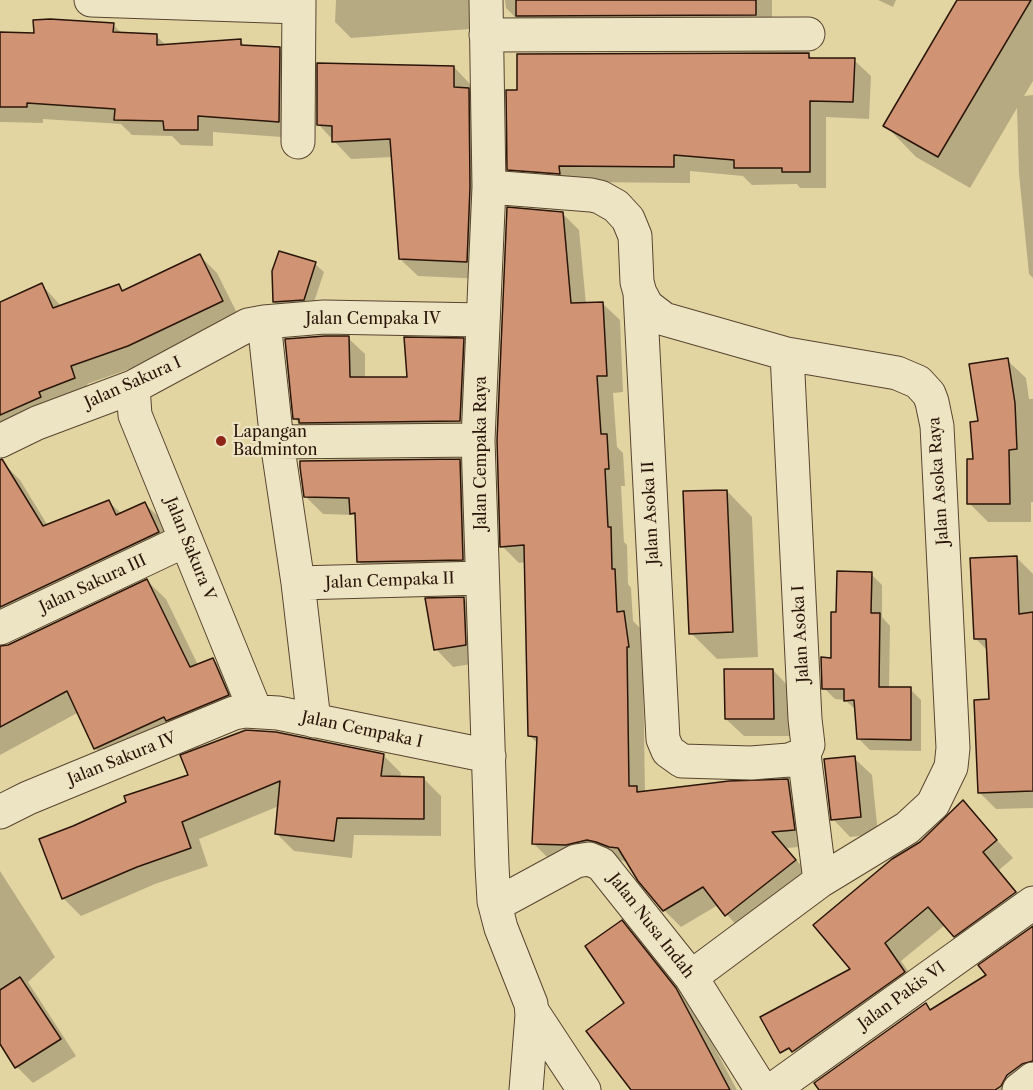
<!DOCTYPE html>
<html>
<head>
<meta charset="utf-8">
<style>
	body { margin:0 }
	canvas { display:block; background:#e3d5a2 }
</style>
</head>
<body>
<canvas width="1033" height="1090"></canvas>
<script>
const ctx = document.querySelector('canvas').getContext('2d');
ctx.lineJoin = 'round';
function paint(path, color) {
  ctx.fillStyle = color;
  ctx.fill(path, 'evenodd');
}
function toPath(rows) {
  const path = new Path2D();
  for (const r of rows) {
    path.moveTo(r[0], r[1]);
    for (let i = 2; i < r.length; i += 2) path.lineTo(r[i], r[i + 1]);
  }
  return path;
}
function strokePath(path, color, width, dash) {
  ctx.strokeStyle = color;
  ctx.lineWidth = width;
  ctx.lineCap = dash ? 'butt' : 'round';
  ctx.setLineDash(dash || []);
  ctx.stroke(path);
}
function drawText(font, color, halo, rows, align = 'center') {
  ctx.font = font + ' "Libre Caslon Text",serif';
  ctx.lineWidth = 4.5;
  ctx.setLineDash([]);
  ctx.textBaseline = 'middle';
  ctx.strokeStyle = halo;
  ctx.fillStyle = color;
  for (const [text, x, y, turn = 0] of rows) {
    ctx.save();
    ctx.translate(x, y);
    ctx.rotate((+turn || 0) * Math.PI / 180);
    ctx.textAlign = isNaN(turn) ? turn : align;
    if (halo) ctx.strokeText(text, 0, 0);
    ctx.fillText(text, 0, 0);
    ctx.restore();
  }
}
const shadow = toPath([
	[336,0,493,0,483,28,351,38,335,22],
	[505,0,772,0,772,31,523,25,506,8],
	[878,0,896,0,893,7],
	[959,0,1033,0,1033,81,1024,96,1033,95,1033,278,1029,274,1019,174,1017,108,970,188,916,157,885,125],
	[113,25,123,34,156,36,167,46,240,41,246,46,277,48,293,65,295,138,213,132,213,146,181,145,172,136,132,135,121,124,43,119,43,123,0,122,0,34,35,34],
	[808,54,813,59,854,60,871,76,869,119,826,117,826,188,800,188,797,184,752,185,743,176,690,171,690,183,575,182,526,186,509,169],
	[454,67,471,85,471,93,486,107,484,279,418,276,400,259,393,157,351,159,318,124],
	[562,213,579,230,586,304,603,304,620,320,623,392,613,393,617,447,623,453,625,486,621,486,624,542,627,545,628,584,631,588,633,621,641,629,645,663,643,664,645,793,788,780,804,797,811,846,787,848,811,878,743,932,718,905,681,927,664,910,630,863,614,858,550,860,533,843,539,745,530,736,526,562,519,563,502,546],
	[200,256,217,273,240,319,146,363,87,384,92,396,0,440,0,309,42,285,61,306,119,286,124,291],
	[315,264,324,272,312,308,283,310,274,302],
	[348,338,365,354,365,379,409,379,463,340,480,356,476,437,311,435,295,419],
	[1007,360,1026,378,1029,399,1033,399,1033,502,1031,502,1031,522,988,522,969,503,980,422],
	[459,460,477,478,480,577,376,579,358,561,357,518,353,515,323,514,306,497],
	[2,462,20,480,48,526,109,502,122,514,145,504,164,522,176,551,0,643,0,463],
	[727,491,752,517,758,657,717,659,691,633],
	[1017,558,1033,574,1033,808,996,809,980,793,991,701,988,651,975,638],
	[871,574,882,585,882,617,890,626,889,689,910,689,921,700,921,751,870,750,859,739,857,711,845,700,835,699,824,688,832,659,837,614],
	[147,581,166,599,198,665,213,659,232,678,246,714,114,766,95,748,79,712,0,755,0,648,8,646],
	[464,599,481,616,483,662,453,667,436,649],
	[773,670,790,688,791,736,744,736,726,719],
	[383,755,401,773,400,778,423,778,441,796,441,836,354,835,352,858,294,851,276,833,279,806,199,839,208,866,155,884,81,916,63,898,41,840],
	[854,758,872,775,878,834,850,837,833,819],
	[963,802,1013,858,999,870,1032,910,972,953,945,925,901,961,921,989,811,1068,794,1051,768,1015,852,970,921,843],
	[0,871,55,957,28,982,76,1056,33,1083,17,1067,0,1041],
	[622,922,639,940,693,1007,737,1090,633,1090],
	[1033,928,1033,1086,1028,1090,820,1090,925,1005,932,1011,988,975]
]);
const building = toPath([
	[516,0,756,0,756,15,516,16,516,0],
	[957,0,1031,0,938,157,883,126,957,0],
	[50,19,114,23,113,32,157,34,157,45,241,39,241,45,280,47,279,122,198,116,198,130,164,130,163,121,114,120,115,109,27,103,27,107,0,107,0,32,34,33,33,20,50,19],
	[809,53,809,58,855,58,853,102,810,101,810,172,782,172,782,168,734,168,734,160,674,155,674,167,559,166,560,174,507,170,506,90,517,90,517,54,809,53],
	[317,63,454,66,454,87,469,88,470,187,467,262,399,259,390,139,332,142,332,126,317,125,317,63],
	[507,207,563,212,571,303,603,302,607,376,597,376,601,434,607,434,609,469,605,469,608,527,611,527,612,569,615,569,617,612,624,611,629,647,627,647,629,786,637,786,637,792,729,781,788,779,795,830,772,832,796,860,725,916,703,887,663,911,638,881,618,848,609,847,596,842,587,840,566,845,532,844,537,737,528,736,524,545,500,547,497,440,507,207],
	[279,251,316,262,304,300,273,302,272,271,279,251],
	[200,254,223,301,128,346,71,366,75,378,39,392,41,397,0,415,0,302,42,283,53,308,119,284,122,291,200,254],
	[325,336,349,336,350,377,407,377,404,337,464,338,460,421,299,423,299,419,293,419,285,339,325,336],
	[1008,358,1015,403,1017,449,1009,450,1010,504,967,504,967,459,973,459,970,422,978,421,969,364,1008,358],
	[2,459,43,526,109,500,116,515,145,502,159,532,0,607,0,460,2,459],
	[460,459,463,560,357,562,355,513,350,514,349,498,304,497,300,467,300,461,460,459],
	[727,490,733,632,689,634,683,491,727,490],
	[1017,556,1019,614,1033,612,1033,791,978,793,974,700,989,699,986,639,974,639,970,558,1017,556],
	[837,571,872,572,871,613,880,613,879,687,911,687,911,740,857,739,854,700,844,701,844,689,822,689,821,657,831,658,831,612,836,612,837,571],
	[147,579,190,667,213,658,229,695,166,721,164,717,94,749,67,691,0,727,0,646,8,645,147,579],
	[464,597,466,645,434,650,425,598,464,597],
	[724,669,773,669,774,719,725,719,724,669],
	[246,730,276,732,384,754,381,776,424,777,424,819,337,818,334,841,275,834,280,781,182,822,191,848,137,867,62,899,39,839,73,826,126,802,124,796,188,775,180,755,246,730],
	[855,756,861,817,831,820,824,759,855,756],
	[963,800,997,840,983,852,1016,892,954,937,928,907,885,943,905,972,792,1052,789,1048,780,1053,760,1017,850,969,813,925,892,859,920,842,963,800],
	[622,920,676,988,730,1090,631,1090,586,1031,624,1003,585,946,622,920],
	[1033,926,1033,1061,1022,1064,1007,1075,1001,1086,995,1090,819,1090,814,1083,926,1003,930,1010,986,975,978,965,1033,926],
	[20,977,61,1039,15,1068,0,1044,0,990,20,977]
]);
const minor = toPath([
	[91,0,299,7],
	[486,0,489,187,478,440,492,866,494,901,501,928,531,1004,532,1015,526,1090],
	[486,35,808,34],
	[298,142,299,0],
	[489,187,591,195,600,197,616,206,628,219,635,236,637,282,640,293,647,306,664,319,787,354,897,373,918,382,929,394,932,402,937,426,953,748,951,767,933,804,907,828,820,881,691,977],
	[640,293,663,739,668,751,682,761,751,763,789,760,804,754,808,745,805,719,787,354],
	[264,322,277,442,298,583,314,721],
	[133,387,135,415,255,710],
	[0,441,37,423,133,387,248,325,264,322,324,317,483,320],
	[277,442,478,440],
	[298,583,482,578],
	[0,628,186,540],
	[804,754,820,881],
	[0,812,28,798,234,713,245,711,278,713,489,756],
	[495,905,576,861,589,859,601,864,691,977,762,1090],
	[532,1011,584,1090],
	[772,1090,1033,903],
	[1019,1090,1033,1079]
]);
const markers = [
	[221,441,6,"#8f2418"]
];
const streetNames = [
	["Jalan Cempaka IV",373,319],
	["Jalan Sakura I",133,383,-24],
	["Jalan Cempaka Raya",481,453,-90],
	["Jalan Asoka Raya",939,481,-94],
	["Jalan Asoka II",651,513,-93],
	["Jalan Sakura V",190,549,68],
	["Jalan Cempaka II",390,581,-2],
	["Jalan Sakura III",93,584,-25],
	["Jalan Asoka I",801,634,-93],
	["Jalan Cempaka I",362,730,12],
	["Jalan Sakura IV",122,759,-22],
	["Jalan Nusa Indah",651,926,52],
	["Jalan Pakis VI",902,996,-36]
];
const poiNames = [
	["Lapangan",233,432],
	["Badminton",233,450]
];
paint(shadow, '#0003');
paint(building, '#d09474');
strokePath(building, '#2a1509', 1.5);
strokePath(minor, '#58452f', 35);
strokePath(minor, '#ede4c3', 33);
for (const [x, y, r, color] of markers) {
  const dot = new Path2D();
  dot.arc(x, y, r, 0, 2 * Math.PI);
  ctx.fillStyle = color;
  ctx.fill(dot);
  strokePath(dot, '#ede4c3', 2);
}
drawText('16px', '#2a1509', '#ede4c3', streetNames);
drawText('16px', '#2a1509', '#ede4c3', poiNames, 'left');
</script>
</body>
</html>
